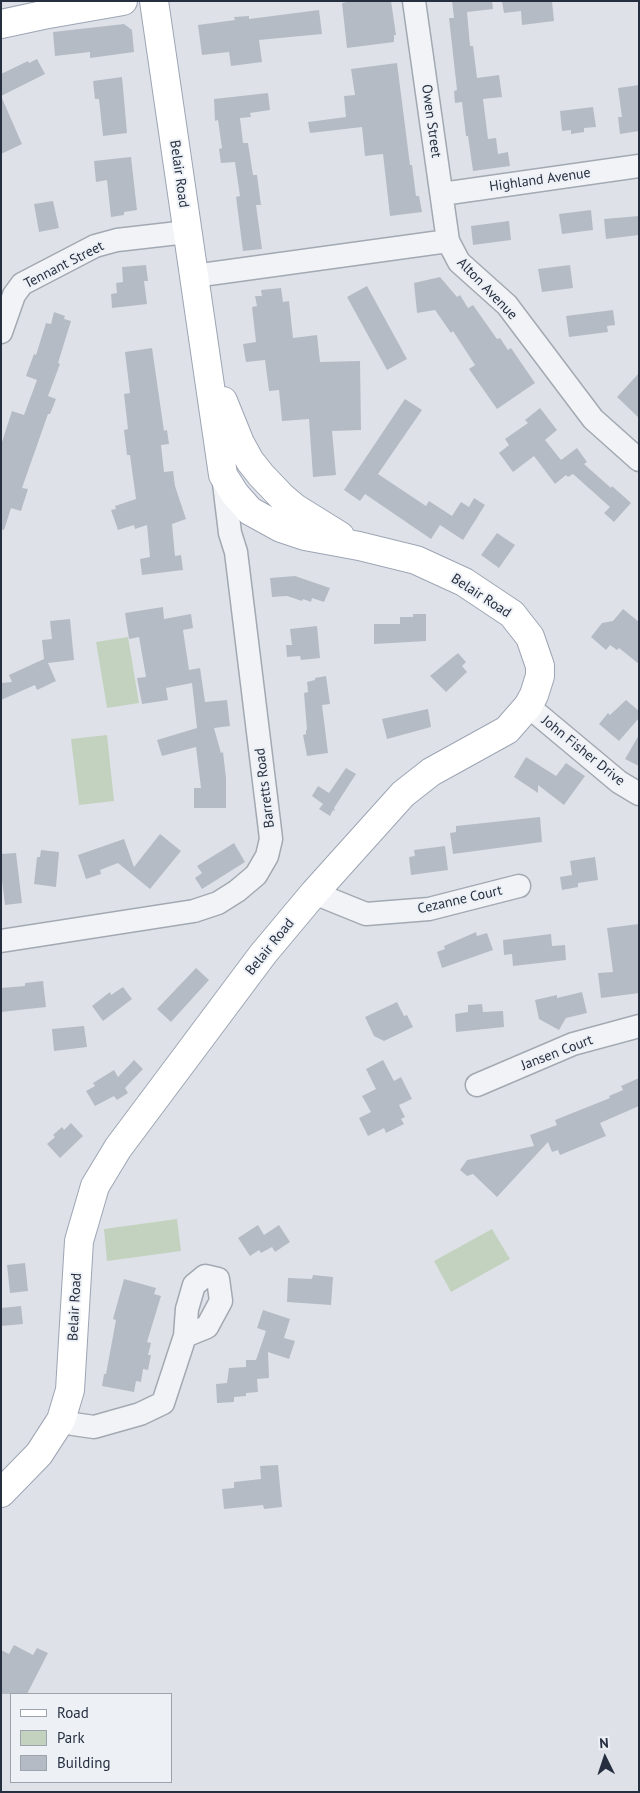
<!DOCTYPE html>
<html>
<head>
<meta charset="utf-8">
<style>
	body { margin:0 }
	#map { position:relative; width:640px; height:1793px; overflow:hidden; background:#dee2e8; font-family:"PT Sans",sans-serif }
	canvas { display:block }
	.frame { position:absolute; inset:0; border:2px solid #262f40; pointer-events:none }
	.legend { position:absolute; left:10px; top:1693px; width:162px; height:90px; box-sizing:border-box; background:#edf1f6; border:1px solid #9da3ad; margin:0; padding:6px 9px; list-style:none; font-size:15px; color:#262f40 }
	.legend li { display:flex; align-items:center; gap:10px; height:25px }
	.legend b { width:25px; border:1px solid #9da3ad }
	.north { position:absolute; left:580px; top:1733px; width:50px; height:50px; -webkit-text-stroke:4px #edf1f6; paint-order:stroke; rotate:356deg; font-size:14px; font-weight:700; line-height:20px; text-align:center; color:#262f40 }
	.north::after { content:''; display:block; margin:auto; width:18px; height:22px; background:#262f40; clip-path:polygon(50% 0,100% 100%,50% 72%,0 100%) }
</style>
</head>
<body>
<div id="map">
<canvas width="640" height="1793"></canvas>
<div class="frame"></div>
<ul class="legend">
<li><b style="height:6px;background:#fff"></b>Road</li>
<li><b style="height:14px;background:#c3d2bf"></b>Park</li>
<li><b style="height:14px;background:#b5bbc5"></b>Building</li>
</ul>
<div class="north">N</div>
</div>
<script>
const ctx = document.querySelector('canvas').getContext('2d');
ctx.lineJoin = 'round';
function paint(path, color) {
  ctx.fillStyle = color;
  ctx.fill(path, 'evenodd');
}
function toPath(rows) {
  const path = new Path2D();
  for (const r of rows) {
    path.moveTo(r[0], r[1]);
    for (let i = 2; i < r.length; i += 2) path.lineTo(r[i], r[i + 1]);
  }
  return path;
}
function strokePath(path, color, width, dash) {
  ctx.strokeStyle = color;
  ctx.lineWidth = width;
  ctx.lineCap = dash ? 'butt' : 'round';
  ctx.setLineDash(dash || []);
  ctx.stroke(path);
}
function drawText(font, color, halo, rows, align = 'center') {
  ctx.font = font + ' "PT Sans",sans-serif';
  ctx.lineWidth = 4;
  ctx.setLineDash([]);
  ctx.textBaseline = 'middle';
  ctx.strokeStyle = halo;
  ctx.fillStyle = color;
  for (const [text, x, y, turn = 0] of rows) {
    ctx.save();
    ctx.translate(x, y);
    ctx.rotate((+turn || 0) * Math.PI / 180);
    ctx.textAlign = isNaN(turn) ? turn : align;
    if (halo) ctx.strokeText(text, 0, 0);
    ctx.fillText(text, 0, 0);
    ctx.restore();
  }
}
const green = toPath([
	[128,637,139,703,107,708,96,642],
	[107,735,114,801,79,805,71,739],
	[177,1219,181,1251,107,1261,104,1229],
	[492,1229,510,1259,451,1292,434,1261]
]);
const building = toPath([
	[352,1,391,1,396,35,394,35,394,42,347,48,342,3],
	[452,1,492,1,493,9,467,12,470,46,473,46,477,78,499,75,502,97,483,99,488,139,496,138,498,154,508,152,510,166,473,171,468,136,466,136,462,102,455,103,454,91,457,90,449,18,454,18],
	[502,1,552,1,554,21,522,25,521,11,504,13],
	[319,10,322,34,259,40,262,62,231,66,229,52,202,55,198,25,235,20,234,17,249,16,249,19],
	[124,24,132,30,134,52,90,58,90,52,55,56,53,32],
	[37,59,45,74,1,96,22,144,1,154,1,74,28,61,29,63],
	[397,63,410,165,412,165,416,196,419,196,422,212,390,216,383,154,365,156,362,127,310,133,308,122,346,117,344,96,355,95,351,69],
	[122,77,127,133,103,136,99,99,95,99,93,81],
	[639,85,639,131,620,134,618,117,622,117,618,88],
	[268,93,270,110,250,113,251,117,240,118,243,143,248,143,253,175,257,175,261,205,256,205,262,249,243,251,236,197,240,196,235,162,221,163,219,149,222,148,218,120,215,121,214,99],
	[593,107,596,127,584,128,584,132,571,134,571,130,562,131,560,111],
	[131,157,137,210,124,212,124,215,111,217,107,180,96,182,94,161],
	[53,201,59,228,39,232,34,204],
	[591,210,593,230,562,234,559,214],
	[639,216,639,235,606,239,604,219],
	[509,221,511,240,473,245,471,226],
	[146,265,148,281,144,281,147,304,112,308,111,294,117,293,116,283,123,282,122,267],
	[570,265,573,288,542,292,538,269],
	[440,277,457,297,460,295,468,308,473,305,497,339,500,338,508,350,511,348,535,383,497,409,469,369,475,365,453,331,451,333,435,310,417,313,414,283],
	[367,286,407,359,387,370,347,297],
	[281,288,283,302,289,301,293,338,317,335,320,362,360,361,361,430,332,431,336,475,313,477,309,419,282,421,279,390,269,391,265,360,246,362,243,344,256,342,252,307,257,306,255,296,262,296,261,290],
	[613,310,615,325,607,326,608,332,569,337,566,316],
	[54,312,65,316,64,319,71,321,58,363,60,364,48,396,56,399,50,414,48,414,22,488,28,489,21,511,11,508,4,530,1,529,1,445,12,411,24,415,37,380,26,376,34,354,36,355,46,323,51,324],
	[152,348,164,431,167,430,169,444,161,445,164,472,173,471,175,486,186,519,172,524,175,556,181,555,183,570,142,575,140,559,150,557,147,525,135,529,134,525,118,530,111,510,116,509,115,506,136,499,130,455,127,455,124,430,128,429,124,394,130,393,125,352],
	[639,373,639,418,617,397],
	[405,399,422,410,378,474,426,506,429,501,452,516,461,502,469,507,474,498,485,505,463,540,440,525,431,539,365,494,360,501,344,490],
	[540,408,557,430,545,440,561,460,577,448,587,462,584,464,611,488,612,486,631,503,614,522,604,513,610,507,573,474,568,477,566,475,555,484,534,456,513,472,499,453,509,445,505,439,528,423,525,420],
	[497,533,515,545,499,568,481,555],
	[295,576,330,588,324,602,312,598,311,602,303,599,302,601,287,596,272,597,270,578],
	[163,607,164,619,191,614,193,628,183,630,189,670,200,668,205,702,227,700,230,726,214,728,221,753,223,752,226,778,226,808,194,808,194,788,201,788,196,747,162,756,157,740,197,728,192,683,166,688,168,700,142,704,137,678,146,677,139,637,129,639,125,613],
	[623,609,639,622,639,664,619,648,617,650,610,645,606,650,591,637,602,623,613,621],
	[413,614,426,614,426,641,374,644,374,624,400,624,400,617,413,617],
	[70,619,74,660,48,663,56,681,37,690,35,685,1,700,1,683,12,682,9,675,44,659,42,640,52,639,50,621],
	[317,626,320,658,301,660,300,656,287,657,286,645,292,645,290,629],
	[458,653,466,662,462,666,467,672,446,692,430,676],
	[326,676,330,704,322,705,328,753,307,756,303,735,306,734,306,730,307,730,304,693,308,692,307,682,315,680,315,678],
	[626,700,639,711,639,718,619,741,599,724,608,713,610,715],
	[428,709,431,727,387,739,382,719],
	[639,735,639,766,625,759],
	[526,757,556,776,566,763,585,776,564,805,538,785,538,793,514,777],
	[346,768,356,774,334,808,335,811,333,810,330,816,319,809,323,804,312,796,318,786,329,793],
	[540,817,542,842,453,854,450,833,456,832,456,826],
	[160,834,181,851,150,889,118,863,100,870,101,874,86,879,78,855,124,839,134,867],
	[234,843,245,862,202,889,195,878,202,873,197,866],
	[445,846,448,870,411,875,409,857,415,856,414,850],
	[41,850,59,852,56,887,34,884,37,857,40,857],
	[16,853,22,903,5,905,1,872,1,854],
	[595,857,598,880,578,883,578,887,562,890,560,877,572,875,570,861],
	[639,924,639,993,601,998,598,973,613,972,607,928],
	[476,932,477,936,487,933,493,950,442,968,437,952,445,949,444,946],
	[551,934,552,946,565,945,566,960,513,966,512,954,504,955,503,940],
	[196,968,209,980,171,1022,157,1009],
	[43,981,46,1007,1,1012,1,988,25,986,25,983],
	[123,987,132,999,103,1021,92,1006,110,992,111,995],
	[582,992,587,1013,566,1018,559,1030,539,1019,535,1000,557,995,557,998],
	[397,1002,404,1016,407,1015,413,1027,384,1041,374,1036,365,1017],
	[482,1004,483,1012,503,1011,504,1027,456,1032,455,1014,468,1012,468,1005],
	[84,1026,87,1047,54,1051,52,1029],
	[134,1060,143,1069,125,1088,128,1093,117,1100,114,1096,95,1106,86,1091,95,1086,93,1083,114,1070,118,1077],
	[383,1060,394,1081,401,1077,412,1099,399,1105,405,1117,401,1119,404,1124,386,1133,384,1128,368,1136,359,1118,371,1112,362,1096,376,1089,366,1069],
	[639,1078,639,1106,600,1123,606,1136,560,1155,558,1150,552,1152,548,1142,497,1197,473,1174,467,1176,460,1170,467,1160,534,1146,530,1135,557,1125,555,1120,610,1098,609,1096,623,1090,621,1086],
	[71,1123,83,1136,60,1158,47,1144,55,1137,53,1135,62,1127,64,1130],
	[258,1225,264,1235,279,1225,290,1242,275,1252,272,1247,261,1253,259,1250,250,1256,238,1238],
	[25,1263,28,1291,10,1293,7,1265],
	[313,1275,333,1277,331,1305,287,1302,288,1278,312,1279],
	[124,1279,156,1288,154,1294,161,1296,147,1342,151,1343,148,1355,151,1355,148,1370,143,1369,141,1382,136,1381,134,1392,102,1386,104,1374,106,1374,116,1320,113,1319],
	[21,1306,23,1324,1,1326,1,1308],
	[263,1310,290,1319,284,1338,295,1341,289,1359,268,1352,269,1378,257,1379,258,1392,246,1393,246,1396,234,1397,234,1402,217,1403,216,1384,227,1383,229,1368,246,1367,246,1360,256,1360,266,1331,257,1328],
	[278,1465,282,1507,264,1509,263,1505,224,1509,222,1489,234,1488,234,1482,261,1479,260,1466],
	[14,1645,33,1655,37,1648,48,1653,27,1694,1,1694,1,1650,9,1654]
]);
const minor = toPath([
	[414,1,448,241],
	[442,194,639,166],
	[194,276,448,241,459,262,507,305,593,419,639,460],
	[1,332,14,295,22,284,95,246,117,240,187,232],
	[528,706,619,782,639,794],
	[314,893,366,914,429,909,519,886],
	[1,941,194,911,218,903,237,891,256,875,267,856,271,839,269,822,236,552,230,533,223,475],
	[477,1085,573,1044,639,1026],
	[61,1420,73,1424,94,1427,140,1414,163,1403,185,1336,187,1309,194,1285,205,1276,218,1279,221,1301,207,1327,185,1336]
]);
const major = toPath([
	[1,24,43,15,123,1],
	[223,401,240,443,250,461,261,475,282,497,295,508,340,536],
	[1,1493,39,1454,61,1420,70,1390,79,1241,95,1186,118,1148,263,954,314,893,403,794,431,772,507,730,528,706,534,695,540,676,540,666,530,637,512,614,464,582,416,560,359,546,305,536,281,528,250,511,235,494,223,475,154,1]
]);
const streetNames = [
	["Owen Street",431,121,82],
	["Belair Road",179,174,82],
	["Highland Avenue",540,180,-8],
	["Tennant Street",64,265,-27],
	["Alton Avenue",487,289,46],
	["Belair Road",481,596,33],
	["John Fisher Drive",583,751,39],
	["Barretts Road",265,788,-97],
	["Cezanne Court",460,900,-13],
	["Belair Road",270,947,-51],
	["Jansen Court",557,1053,-21],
	["Belair Road",75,1307,-87]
];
paint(green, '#c3d2bf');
paint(building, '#b5bbc5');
strokePath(minor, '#a3a9b2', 25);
strokePath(major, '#9da5b4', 30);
strokePath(minor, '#f1f3f6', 22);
strokePath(major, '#fff', 28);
drawText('14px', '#262f40', '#edf1f6', streetNames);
</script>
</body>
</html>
